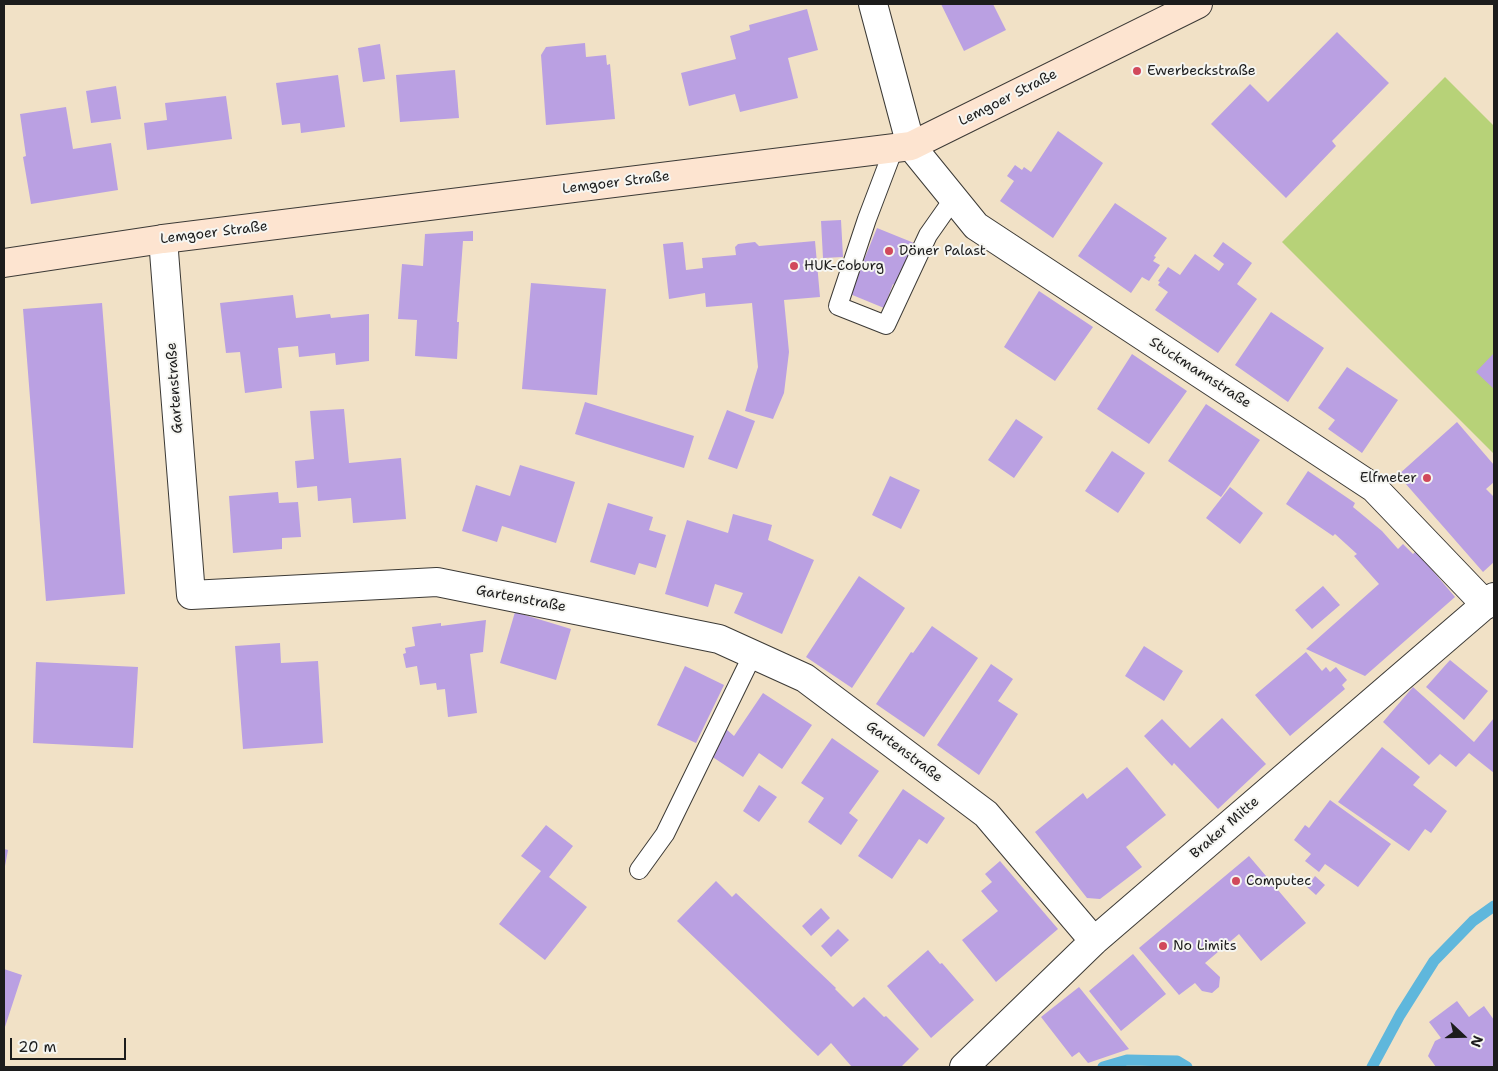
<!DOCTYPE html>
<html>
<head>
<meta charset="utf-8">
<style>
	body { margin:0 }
	#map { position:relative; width:1498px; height:1071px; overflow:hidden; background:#f1e1c6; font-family:"Shantell Sans",sans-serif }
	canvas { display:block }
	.frame { position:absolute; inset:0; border:5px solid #1c1c1c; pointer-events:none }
	.north { position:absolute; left:1438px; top:1011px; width:50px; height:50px; -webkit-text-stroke:4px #f6f6f2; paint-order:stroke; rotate:111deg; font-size:14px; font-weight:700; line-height:20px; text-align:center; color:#1c1c1c }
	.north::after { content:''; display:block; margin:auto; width:18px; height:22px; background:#1c1c1c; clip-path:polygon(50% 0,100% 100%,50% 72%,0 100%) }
	.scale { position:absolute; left:10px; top:1038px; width:116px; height:22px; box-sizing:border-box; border:2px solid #1c1c1c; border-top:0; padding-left:6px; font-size:15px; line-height:18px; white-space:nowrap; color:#1c1c1c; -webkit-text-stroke:4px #f6f6f2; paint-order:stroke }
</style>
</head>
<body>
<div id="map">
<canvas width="1498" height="1071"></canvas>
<div class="frame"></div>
<div class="north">N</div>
<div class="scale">20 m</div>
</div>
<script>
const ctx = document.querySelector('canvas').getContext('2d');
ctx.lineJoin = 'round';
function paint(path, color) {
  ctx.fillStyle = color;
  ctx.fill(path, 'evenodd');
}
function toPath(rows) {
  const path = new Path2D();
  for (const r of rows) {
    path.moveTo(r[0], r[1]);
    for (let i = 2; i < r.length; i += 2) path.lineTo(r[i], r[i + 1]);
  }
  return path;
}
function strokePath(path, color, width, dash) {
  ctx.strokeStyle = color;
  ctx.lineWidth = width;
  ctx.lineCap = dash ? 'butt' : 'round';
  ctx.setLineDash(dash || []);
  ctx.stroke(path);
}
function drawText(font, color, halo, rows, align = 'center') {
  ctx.font = font + ' "Shantell Sans",sans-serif';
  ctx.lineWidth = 4;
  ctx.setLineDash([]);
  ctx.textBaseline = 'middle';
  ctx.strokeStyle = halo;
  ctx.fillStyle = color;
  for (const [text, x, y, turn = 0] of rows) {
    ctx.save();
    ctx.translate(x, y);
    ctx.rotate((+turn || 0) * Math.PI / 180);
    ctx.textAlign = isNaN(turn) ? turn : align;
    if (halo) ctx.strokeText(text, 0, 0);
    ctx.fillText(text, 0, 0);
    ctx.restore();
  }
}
const green = toPath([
	[1445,77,1494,126,1494,454,1282,242]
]);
const stream = toPath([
	[1103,1067,1127,1060,1177,1061,1187,1067],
	[1372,1067,1400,1015,1434,961,1473,921,1494,906]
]);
const building = toPath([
	[941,4,993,4,1006,30,964,51],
	[807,9,818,50,788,58,798,98,740,112,735,94,689,106,681,73,736,59,730,36,750,30,749,25],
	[1337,32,1389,83,1332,141,1336,146,1286,198,1211,124,1250,84,1268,102],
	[585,43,586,57,606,55,607,65,610,64,615,119,546,125,541,55,546,47],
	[380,44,385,79,363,82,358,48],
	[455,70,459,118,400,122,396,75],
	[338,75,345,127,301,133,300,123,282,125,276,83],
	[116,86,121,119,91,123,86,91],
	[226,96,232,139,147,150,144,123,167,120,165,103],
	[66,107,73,149,111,143,118,190,31,204,23,157,26,156,20,114],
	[1058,131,1103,163,1053,238,1000,201,1014,181,1007,176,1015,165,1022,170,1024,167,1031,172],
	[1115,203,1167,238,1154,256,1156,257,1153,261,1160,265,1149,281,1142,277,1131,293,1078,256],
	[841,220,843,257,823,258,821,221],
	[877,228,914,243,896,286,893,284,884,308,850,294],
	[473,231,473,241,463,241,457,322,459,322,457,359,415,356,417,320,398,319,402,264,423,266,425,234],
	[815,241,820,297,784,300,789,352,784,393,773,419,745,411,758,367,752,303,706,307,705,293,669,299,663,244,683,242,686,270,703,268,702,258,736,255,735,247,738,244,755,242,759,246],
	[1223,242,1252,263,1237,284,1257,299,1218,353,1155,310,1168,292,1158,285,1160,282,1158,281,1168,267,1180,275,1195,254,1219,271,1224,264,1213,256],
	[531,283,606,289,597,395,522,389],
	[1039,291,1093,327,1055,381,1004,347],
	[293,295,296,318,330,314,331,318,369,314,369,361,336,365,335,353,299,357,298,346,278,348,282,388,245,393,240,352,226,353,220,303],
	[102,303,125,594,46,601,23,309],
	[1271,312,1324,348,1288,402,1235,365],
	[1494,353,1494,389,1476,372],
	[1132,354,1187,391,1149,444,1097,409],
	[1347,367,1398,400,1362,453,1328,429,1335,420,1318,408],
	[585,402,694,436,684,468,575,434],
	[1206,404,1260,440,1221,497,1168,461],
	[344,409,349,463,401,458,406,519,353,523,351,498,318,501,317,486,297,488,295,461,314,459,310,411],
	[727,410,755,421,737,469,708,459],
	[1016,419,1043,437,1014,478,988,460],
	[1457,422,1494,465,1494,482,1486,489,1494,497,1494,562,1483,572,1398,475],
	[1112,451,1145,473,1118,513,1085,491],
	[520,465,575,482,556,543,502,526,497,542,462,531,476,485,510,496],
	[1308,471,1355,503,1353,507,1382,531,1398,549,1403,544,1413,554,1416,551,1455,597,1365,676,1306,649,1379,584,1354,556,1357,554,1335,534,1333,536,1286,504],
	[890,476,920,490,901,529,872,515],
	[1230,487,1263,513,1240,544,1206,518],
	[278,492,279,503,298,502,301,537,282,538,282,549,233,553,229,496],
	[608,503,653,517,649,530,666,535,656,568,639,563,635,575,590,562],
	[733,514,772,525,768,540,814,560,782,634,734,613,743,593,715,584,708,607,665,594,687,520,728,533],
	[859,576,905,608,852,688,806,657],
	[1323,586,1340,605,1312,629,1295,610],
	[515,612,571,629,556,680,500,663],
	[486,620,483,652,470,654,477,713,448,717,445,689,437,690,436,683,420,685,417,666,406,668,403,654,406,653,405,648,415,646,412,627,441,623,441,626],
	[932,626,978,658,924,737,876,704,911,652,913,653],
	[280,643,281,663,318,661,323,743,243,749,235,646],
	[1144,646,1183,671,1164,701,1125,676],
	[1306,652,1322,671,1326,667,1330,672,1336,667,1347,680,1342,685,1345,689,1290,736,1255,695],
	[1450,660,1488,691,1464,720,1426,687],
	[36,662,138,667,133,748,33,743],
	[991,664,1013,679,998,701,1018,714,979,775,937,745],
	[685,666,724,685,696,743,657,725],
	[1413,687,1474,742,1494,718,1494,773,1469,753,1456,767,1440,754,1429,765,1383,722],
	[763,693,812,725,782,769,759,753,743,777,711,756,726,729,734,736],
	[1222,718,1266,764,1218,809,1174,763,1172,766,1144,736,1162,719,1190,748],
	[832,738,879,771,849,813,858,820,841,845,808,822,824,798,801,783],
	[1382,747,1420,777,1413,785,1447,811,1431,833,1425,829,1409,851,1338,802],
	[1127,767,1166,815,1126,847,1142,867,1100,899,1087,898,1035,832,1083,793,1087,799],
	[759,785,777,797,759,822,743,811],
	[903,789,945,818,927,844,919,839,892,879,858,856],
	[1330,800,1391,844,1358,887,1325,864,1319,872,1305,861,1311,854,1294,840,1305,825,1309,828],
	[546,825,573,846,549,877,587,907,545,960,499,924,541,871,521,856],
	[4,849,8,850,5,866,4,866],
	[1249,856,1306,923,1261,961,1239,934,1205,963,1220,977,1219,987,1212,993,1202,991,1195,983,1179,995,1139,948],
	[1000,861,1058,929,996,982,962,940,998,911,981,891,992,882,985,874],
	[1315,876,1325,885,1316,895,1307,887],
	[716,881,732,897,736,893,836,988,835,989,853,1007,864,997,884,1017,886,1016,919,1049,901,1067,852,1067,831,1043,818,1056,677,921],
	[821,908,830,918,811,936,802,926],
	[838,929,849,940,831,957,821,946],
	[928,950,940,964,942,963,974,1000,931,1038,887,986],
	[1133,954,1166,994,1121,1031,1089,991],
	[4,969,22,975,4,1030],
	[1079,987,1129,1049,1088,1063,1079,1052,1072,1057,1041,1017],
	[1457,1001,1469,1017,1484,1006,1494,1020,1494,1067,1436,1067,1428,1056,1435,1041,1441,1038,1429,1022]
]);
const service = toPath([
	[894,148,867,219,838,306,886,325,928,235,954,198],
	[639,870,665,834,753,654]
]);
const minor = toPath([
	[873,4,911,146,976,226,1374,488,1486,605],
	[163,239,191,595,437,582,719,639,805,678,986,814,1094,941],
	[964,1067,1094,941,1494,597]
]);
const secondary = toPath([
	[4,263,163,239,911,146,1198,4]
]);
const markers = [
	[1137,71,5,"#d1495b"],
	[889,251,5,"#d1495b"],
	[794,266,5,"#d1495b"],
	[1427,478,5,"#d1495b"],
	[1236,881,5,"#d1495b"],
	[1163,946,5,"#d1495b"]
];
const poiNames = [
	["Ewerbeckstraße",1147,71],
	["Döner Palast",899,251],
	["HUK-Coburg",804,266],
	["Elfmeter",1417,478,"right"],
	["Computec",1246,881],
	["No Limits",1173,946]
];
const streetNames = [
	["Lemgoer Straße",1008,98,-27],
	["Lemgoer Straße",616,183,-7],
	["Lemgoer Straße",214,233,-7],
	["Stuckmannstraße",1200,373,33],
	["Gartenstraße",175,388,-94],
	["Gartenstraße",521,599,11],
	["Gartenstraße",904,752,37],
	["Braker Mitte",1225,828,-41]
];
paint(green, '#b7d278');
strokePath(stream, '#5fb7dc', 11);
paint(building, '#baa0e2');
strokePath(service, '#3c3a36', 20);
strokePath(minor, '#3c3a36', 30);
strokePath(secondary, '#3c3a36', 30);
strokePath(service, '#fff', 18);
strokePath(minor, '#fff', 28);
strokePath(secondary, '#fde4d0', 28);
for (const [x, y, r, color] of markers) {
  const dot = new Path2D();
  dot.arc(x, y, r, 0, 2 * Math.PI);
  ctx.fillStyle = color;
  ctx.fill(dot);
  strokePath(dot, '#f6f6f2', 2);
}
drawText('14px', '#1c1c1c', '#f6f6f2', poiNames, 'left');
drawText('14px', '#1c1c1c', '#f6f6f2', streetNames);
</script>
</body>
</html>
